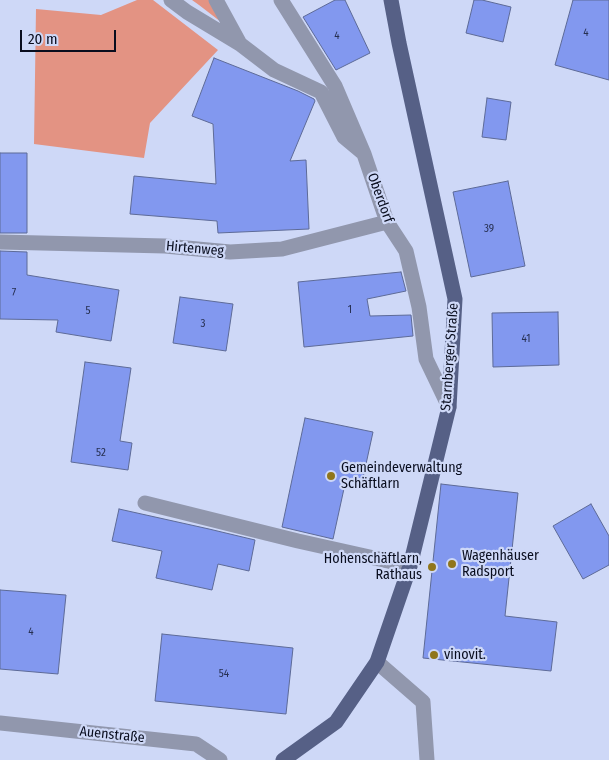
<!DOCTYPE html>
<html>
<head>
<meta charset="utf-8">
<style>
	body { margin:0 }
	#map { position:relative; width:609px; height:760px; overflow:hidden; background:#ced8f7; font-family:"Fira Sans Condensed",sans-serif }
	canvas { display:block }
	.scale { position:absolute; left:20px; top:30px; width:96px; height:22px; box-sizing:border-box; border:2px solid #090d1e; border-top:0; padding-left:6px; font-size:15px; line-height:18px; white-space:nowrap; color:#090d1e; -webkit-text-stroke:4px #ced8f7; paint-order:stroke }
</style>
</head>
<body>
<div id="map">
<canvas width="609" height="760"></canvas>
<div class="scale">20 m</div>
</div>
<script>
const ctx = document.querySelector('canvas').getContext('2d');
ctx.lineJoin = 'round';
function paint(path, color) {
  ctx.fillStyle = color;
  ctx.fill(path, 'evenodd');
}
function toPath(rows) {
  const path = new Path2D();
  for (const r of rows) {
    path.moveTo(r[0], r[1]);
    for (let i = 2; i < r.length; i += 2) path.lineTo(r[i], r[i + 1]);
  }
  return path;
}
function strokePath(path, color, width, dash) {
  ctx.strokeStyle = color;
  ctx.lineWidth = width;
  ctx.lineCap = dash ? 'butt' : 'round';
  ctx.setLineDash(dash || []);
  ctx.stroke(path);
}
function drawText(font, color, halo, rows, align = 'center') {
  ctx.font = font + ' "Fira Sans Condensed",sans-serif';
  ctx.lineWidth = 4.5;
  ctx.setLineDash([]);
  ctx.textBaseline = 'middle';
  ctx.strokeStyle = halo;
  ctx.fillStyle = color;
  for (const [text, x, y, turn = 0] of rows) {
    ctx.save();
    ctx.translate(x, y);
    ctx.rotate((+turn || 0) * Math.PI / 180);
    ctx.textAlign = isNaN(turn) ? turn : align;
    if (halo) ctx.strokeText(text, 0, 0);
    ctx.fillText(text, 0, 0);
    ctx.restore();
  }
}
const green = toPath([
	[137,0,153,0,218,50,150,123,144,158,34,144,36,9,101,15],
	[192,0,211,0,221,22,199,5]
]);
const building = toPath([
	[335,0,345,0,370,53,336,70,303,17,335,0],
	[474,0,482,0,511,7,503,42,466,33,474,0],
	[573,0,609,0,609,80,555,65,573,0],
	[214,58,298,91,314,99,315,101,290,161,306,160,309,229,218,233,217,221,130,214,134,176,216,184,213,124,192,116,214,58],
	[487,98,511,102,506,140,482,137,487,98],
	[0,153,27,153,27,233,0,233,0,153],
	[508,181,525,266,471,277,453,192,508,181],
	[0,251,27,252,27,275,119,290,111,341,56,332,58,320,0,319,0,251],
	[401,272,406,291,367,299,370,316,411,315,413,336,304,347,298,282,401,272],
	[180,297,233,304,226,351,173,343,180,297],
	[558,312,559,365,493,367,492,313,558,312],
	[85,362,131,368,120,441,132,443,128,470,71,462,85,362],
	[305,418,373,432,361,487,345,484,333,539,282,527,305,418],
	[441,484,518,493,505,616,557,622,551,671,423,658,441,484],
	[591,504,609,536,609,565,583,579,553,526,591,504],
	[119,509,209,529,255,540,249,571,218,564,212,590,156,578,162,551,112,541,119,509],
	[0,590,66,595,58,674,0,669,0,590],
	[162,634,293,648,286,714,155,701,162,634]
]);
const minor = toPath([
	[171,0,187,12,240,44,274,70,321,92,344,137,362,152],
	[216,0,239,42],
	[281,0,335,86,364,154,387,222,406,251,419,307,426,359,449,407],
	[0,242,165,246,230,252,282,249,387,222],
	[145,503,298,541,410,566],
	[377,662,423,702,427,760],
	[0,723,196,744,220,760]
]);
const major = toPath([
	[283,760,336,722,377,662,410,566,449,407,455,299,399,43,391,0]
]);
const markers = [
	[331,476,5,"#90761b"],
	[452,564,5,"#90761b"],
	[432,567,5,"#90761b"],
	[434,655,5,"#90761b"]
];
const numberNames = [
	["4",586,33],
	["4",337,36],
	["39",489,229],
	["7",14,293],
	["1",350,310],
	["5",88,311],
	["3",203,324],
	["41",526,339],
	["52",101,453],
	["4",31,632],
	["54",224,674]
];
const streetNames = [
	["Oberdorf",380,198,70],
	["Hirtenweg",195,249,5],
	["Starnberger Straße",450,357,-86],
	["Auenstraße",112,735,6]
];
const poiNames = [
	["Gemeindeverwaltung",341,468],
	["Schäftlarn",341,484],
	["Wagenhäuser",462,556],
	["Radsport",462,572],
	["Hohenschäftlarn,",422,559,"right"],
	["Rathaus",422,575,"right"],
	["vinovit.",444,655]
];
paint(green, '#e39383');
paint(building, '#8298ef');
strokePath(building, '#5d6a97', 1);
strokePath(minor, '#9197ad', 15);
strokePath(major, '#566086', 15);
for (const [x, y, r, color] of markers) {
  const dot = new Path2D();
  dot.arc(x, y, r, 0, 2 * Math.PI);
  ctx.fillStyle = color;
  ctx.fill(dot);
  strokePath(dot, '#ced8f7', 2);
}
drawText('11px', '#273052', null, numberNames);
drawText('14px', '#090d1e', '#ced8f7', streetNames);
drawText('14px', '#090d1e', '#ced8f7', poiNames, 'left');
</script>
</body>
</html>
